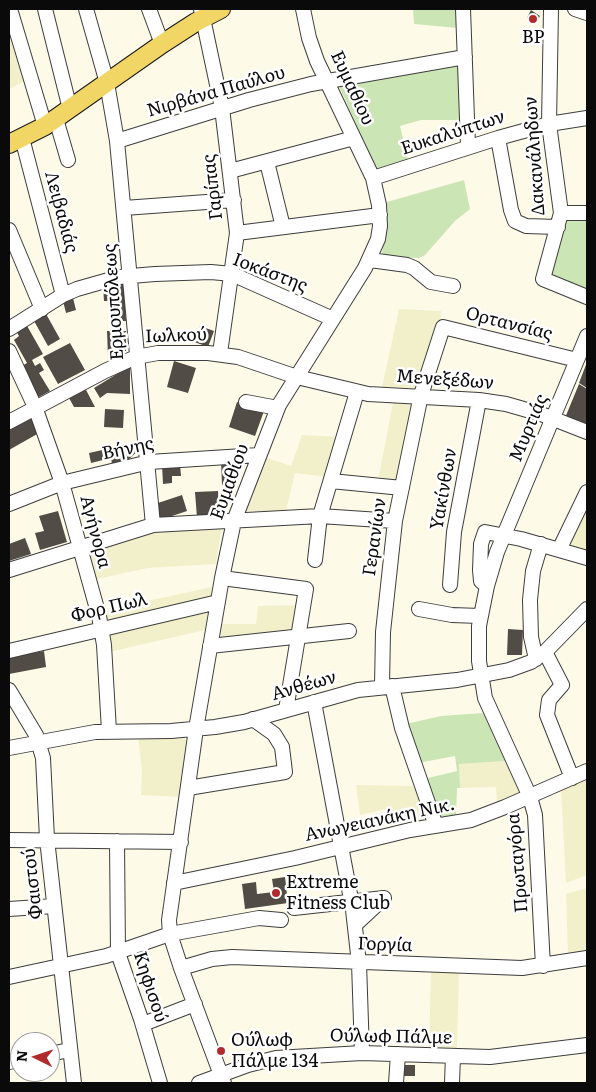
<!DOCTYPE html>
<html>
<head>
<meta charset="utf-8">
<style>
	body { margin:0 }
	#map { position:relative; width:596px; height:1092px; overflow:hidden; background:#fefae8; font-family:Literata,serif }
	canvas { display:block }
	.frame { position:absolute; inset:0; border:10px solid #0a0a0a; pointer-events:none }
	.north { position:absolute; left:10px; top:1032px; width:50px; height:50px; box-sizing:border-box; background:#fff; border:1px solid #9d9d9d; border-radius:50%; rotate:274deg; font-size:14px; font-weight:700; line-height:20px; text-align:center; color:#0a0a0a }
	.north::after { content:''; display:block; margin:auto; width:18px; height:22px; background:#b22b2c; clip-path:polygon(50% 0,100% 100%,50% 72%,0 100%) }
</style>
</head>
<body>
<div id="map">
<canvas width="596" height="1092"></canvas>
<div class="frame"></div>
<div class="north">N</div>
</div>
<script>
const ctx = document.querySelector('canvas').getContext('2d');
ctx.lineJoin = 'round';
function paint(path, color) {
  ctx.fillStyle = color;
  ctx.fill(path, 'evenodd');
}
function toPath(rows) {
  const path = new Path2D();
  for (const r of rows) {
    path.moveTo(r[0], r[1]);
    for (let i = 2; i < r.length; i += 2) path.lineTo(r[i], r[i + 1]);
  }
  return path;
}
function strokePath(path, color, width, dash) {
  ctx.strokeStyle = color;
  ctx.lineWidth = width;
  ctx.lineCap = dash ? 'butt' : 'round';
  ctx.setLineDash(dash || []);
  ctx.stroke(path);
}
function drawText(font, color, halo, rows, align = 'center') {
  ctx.font = font + ' Literata,serif';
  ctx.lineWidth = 5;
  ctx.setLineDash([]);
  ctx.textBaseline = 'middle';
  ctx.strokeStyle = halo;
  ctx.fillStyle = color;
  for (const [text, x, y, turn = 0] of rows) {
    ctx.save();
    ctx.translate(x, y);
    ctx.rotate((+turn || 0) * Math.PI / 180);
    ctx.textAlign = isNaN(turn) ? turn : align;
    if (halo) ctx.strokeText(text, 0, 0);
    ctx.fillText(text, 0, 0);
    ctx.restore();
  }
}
const farmland = toPath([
	[9,27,25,81,9,89],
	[399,309,441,311,440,325,421,388,382,387],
	[393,402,416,403,399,482,378,481],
	[302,435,339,437,328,477,295,473,286,511,244,511,264,457,291,466],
	[587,503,587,553,566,547],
	[222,525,216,564,148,568,92,580,84,551,156,529],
	[212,587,211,597,105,623,101,611],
	[298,605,292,639,220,642,221,624,256,624,258,606],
	[208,611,205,630,109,652,108,633],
	[138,736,183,737,187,741,180,797,141,795,142,771],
	[506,761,518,781,519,796,497,806,496,787,460,788,459,764],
	[587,778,587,875,566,883,561,789],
	[356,785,417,786,429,819,390,824,390,808,360,815],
	[587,888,587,951,568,955,566,894],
	[431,971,459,972,457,1048,429,1047]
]);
const green = toPath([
	[413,9,457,9,458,28,414,24],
	[460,64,461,120,421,120,400,126,408,160,377,170,338,84],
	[464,180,470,209,455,221,425,255,419,258,382,256,387,202],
	[561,213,587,216,587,293,543,279],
	[483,713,506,761,459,764,460,788,457,788,456,816,436,817,424,779,457,771,455,756,418,763,406,724,441,716]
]);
const building = toPath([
	[531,10,540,16,536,23,527,18],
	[124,285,126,321,112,321,111,301,104,301,103,286],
	[73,298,76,310,66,313,63,301],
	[45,312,60,339,48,346,33,319],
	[26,324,43,354,32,360,35,366,40,363,44,370,39,373,50,391,37,398,20,367,27,363,14,340,19,336,15,329],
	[200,326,214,331,208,347,189,340,191,333,197,335],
	[107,331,126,331,126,351,117,351,117,357,108,357],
	[70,343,85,370,58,384,43,357],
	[174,361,196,368,188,393,167,387],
	[587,362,587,388,579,383],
	[130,366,130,394,107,393,100,398,94,388],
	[579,384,587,389,587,426,565,418],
	[85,388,95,407,74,407,69,398],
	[237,402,264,411,255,436,229,427],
	[105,409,124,410,123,428,104,427],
	[30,417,39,433,9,450,9,429],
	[138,442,140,449,127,461,112,464,111,458,91,463,89,453],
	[244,459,234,485,222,485,221,460],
	[180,464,181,476,172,476,172,483,163,484,162,465],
	[218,491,220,517,197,518,195,492],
	[182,495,187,511,160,520,155,504],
	[58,511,67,542,40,550,35,533,44,531,39,516],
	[25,538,31,554,9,561,9,544],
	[508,629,523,630,522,655,507,655],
	[44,651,46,667,9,674,9,657],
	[285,877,288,903,245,909,242,884,256,882,257,894,274,892,272,879],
	[403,1065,415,1065,415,1076,403,1076]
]);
const minor = toPath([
	[10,9,45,126],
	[45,9,70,109],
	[86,9,107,83,117,141,153,525],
	[149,9,162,44],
	[201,9,222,108,237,233,220,353],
	[463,9,468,146],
	[551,9,549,124,561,213,543,279,587,297],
	[575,9,587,13],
	[56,119,68,160],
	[22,138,63,295],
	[498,138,511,210,515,221,526,226,558,227],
	[117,141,249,100,311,84,465,57],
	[267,162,283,227],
	[230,171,354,138],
	[373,178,498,138,549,124,587,118],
	[124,208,234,200],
	[561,213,587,213],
	[9,230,42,309],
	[237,233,380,215],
	[370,260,407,265,414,268,431,282,453,286],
	[9,329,63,295,77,289,119,277,155,274,211,272,232,274,333,319],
	[9,351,35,407,62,483,99,616,104,645,109,731],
	[246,402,278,408],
	[9,422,105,371,136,357,158,353,208,353,238,357,297,377,368,394,479,400,506,404,541,414,587,432],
	[331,481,402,488],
	[9,504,62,483,149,462,259,455],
	[559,550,587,492],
	[315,560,320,516,357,392],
	[9,570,153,525,320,516,395,521],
	[222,578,306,589,286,710],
	[450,585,454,532,479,400],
	[487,586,481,581,480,570,481,544,485,532,521,539,587,558],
	[419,609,452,615,480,616],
	[210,646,349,631],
	[9,651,218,602],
	[545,652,562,685,549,700,547,715,572,778],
	[536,659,531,637,530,600,533,571,541,544],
	[382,686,383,632,395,521,421,395,443,327,577,360],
	[392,686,402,728,436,826],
	[9,690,36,735,43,758,47,839,74,1083],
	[314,702,353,910,359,963,362,1053],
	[9,748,95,732,171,731,215,727,244,722,358,690,457,680,509,670,531,662,545,652,587,609],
	[188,788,285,772,282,747,274,734,253,719],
	[9,840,181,842],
	[117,841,118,953,141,1019,160,1083],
	[174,883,295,858,410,830,471,820,505,807,587,771],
	[294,908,384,898],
	[9,909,54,906],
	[355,925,384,898],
	[543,966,535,815,530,797,485,698,479,661,479,626,487,586,497,552,587,336],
	[181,968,212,959,232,957,522,968,587,958],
	[9,977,106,956,170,934,259,918,281,920],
	[143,1024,195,1004],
	[50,1054,69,1050],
	[9,1062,20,1060],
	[199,1083,248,1065,276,1058,362,1053,490,1057,587,1045],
	[224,1083,181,968,170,934,169,920,196,729,222,578,234,521,279,405,365,268,378,239,380,226,379,205,373,178,317,61,309,38,303,9],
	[396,1083,398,1054],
	[452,1083,453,1056]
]);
const major = toPath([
	[9,144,45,126,162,44,196,22,221,9]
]);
const markers = [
	[533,19,5,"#b22b2c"],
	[276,893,5,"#b22b2c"],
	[221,1051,5,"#b22b2c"]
];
const poiNames = [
	["BP",533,38,"center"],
	["Extreme",286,883],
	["Fitness Club",286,904],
	["Ούλωφ",231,1041],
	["Πάλμε 134",231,1062]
];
const streetNames = [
	["Ευμαθίου",352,88,65],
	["Νιρβάνα Παύλου",216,92,-16],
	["Ευκαλύπτων",453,133,-18],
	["Δακανάληδων",535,156,-94],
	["Γαρίπας",213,187,-97],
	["Λειβαδιάς",61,212,75],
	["Ιοκάστης",270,273,21],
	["Ερμουπόλεως",114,302,-94],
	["Ορτανσίας",509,324,14],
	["Ιωλκού",176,336,-2],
	["Μενεξέδων",445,380,4],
	["Μυρτιάς",529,428,-67],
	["Βήνης",128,449,-12],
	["Ευμαθίου",230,482,-70],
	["Υακίνθων",444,489,-80],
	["Αγήνορα",95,532,75],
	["Γερανίων",375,537,-82],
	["Φορ Πωλ",109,608,-13],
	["Ανθέων",304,686,-16],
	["Ανωγειανάκη Νικ.",380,820,-12],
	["Πρωταγόρα",518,863,-95],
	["Φαιστού",33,884,-96],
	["Γοργία",385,945,2],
	["Κηφισού",150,987,72],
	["Ούλωφ Πάλμε",391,1037,1]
];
paint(farmland, '#f2f0cb');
paint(green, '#cce5b5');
paint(building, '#524c47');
strokePath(minor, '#3d3d3d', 16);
strokePath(major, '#1b1b1b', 20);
strokePath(minor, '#fff', 14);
strokePath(major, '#f1d565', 18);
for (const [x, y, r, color] of markers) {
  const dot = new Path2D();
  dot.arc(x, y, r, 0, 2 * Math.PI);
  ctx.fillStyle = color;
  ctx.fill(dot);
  strokePath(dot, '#fff', 2);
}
drawText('18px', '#0a0a0a', '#fff', poiNames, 'left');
drawText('18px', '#0a0a0a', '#fff', streetNames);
</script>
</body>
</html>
